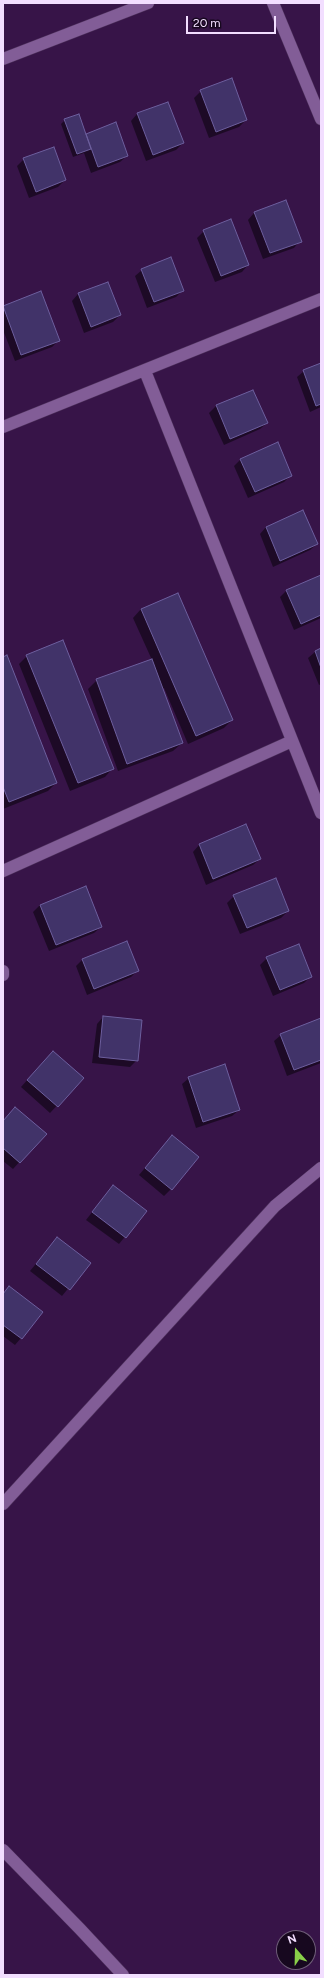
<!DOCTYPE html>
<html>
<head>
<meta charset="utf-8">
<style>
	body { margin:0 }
	#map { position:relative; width:324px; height:1978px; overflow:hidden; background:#371448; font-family:Figtree,sans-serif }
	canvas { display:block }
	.frame { position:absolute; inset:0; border:4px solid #f2deff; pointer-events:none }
	.north { position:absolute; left:276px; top:1930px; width:40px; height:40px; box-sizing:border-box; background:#17081f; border:1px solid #6f5e79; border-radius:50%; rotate:340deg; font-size:11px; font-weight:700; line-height:16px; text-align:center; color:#f2deff }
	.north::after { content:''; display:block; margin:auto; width:14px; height:18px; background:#89cf49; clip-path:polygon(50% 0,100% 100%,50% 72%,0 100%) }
	.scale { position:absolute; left:186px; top:16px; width:90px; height:18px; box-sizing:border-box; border:2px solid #f2deff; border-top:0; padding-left:5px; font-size:12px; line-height:14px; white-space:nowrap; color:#f2deff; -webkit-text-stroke:3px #17081f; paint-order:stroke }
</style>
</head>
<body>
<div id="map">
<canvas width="324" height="1978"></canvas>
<div class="frame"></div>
<div class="north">N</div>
<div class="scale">20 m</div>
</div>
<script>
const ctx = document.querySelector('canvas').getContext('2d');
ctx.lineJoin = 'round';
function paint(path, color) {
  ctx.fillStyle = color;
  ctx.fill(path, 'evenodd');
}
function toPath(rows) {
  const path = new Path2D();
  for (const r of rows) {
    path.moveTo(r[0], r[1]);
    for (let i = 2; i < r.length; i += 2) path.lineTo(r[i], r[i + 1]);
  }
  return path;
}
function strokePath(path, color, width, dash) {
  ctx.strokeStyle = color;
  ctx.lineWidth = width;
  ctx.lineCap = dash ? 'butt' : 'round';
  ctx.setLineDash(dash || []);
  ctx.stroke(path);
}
const shadow = toPath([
	[201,91,246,120,239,127,209,138,194,98],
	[167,103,183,143,176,150,146,161,131,121,137,114],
	[65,120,85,135,115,124,127,156,120,162,91,173,84,153,73,157,61,124],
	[24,159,65,180,58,187,29,198,17,166],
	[254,213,300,241,294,248,263,259,248,220],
	[204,231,248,265,242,272,215,282,197,238],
	[142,270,182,291,176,297,147,308,135,276],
	[41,293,58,341,52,347,15,361,3,330,3,307],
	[78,294,120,315,113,322,84,333,72,301],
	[321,364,321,407,310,412,297,377,304,371],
	[253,391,267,423,260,429,224,445,209,413,216,406],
	[241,459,291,475,284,482,248,498,234,466],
	[266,527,317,544,310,550,273,567,260,534],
	[321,576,321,618,294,630,280,597,286,591],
	[141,609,232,720,224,728,188,744,164,688,162,689,182,743,173,751,118,771,88,689,97,680,152,660,133,618],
	[321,649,321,684,319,685,308,658,315,652],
	[27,656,113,768,105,777,70,791,19,664],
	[3,658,56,783,48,791,3,809],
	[246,825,260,859,253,865,206,885,193,852,199,845],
	[85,888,101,927,94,933,49,951,33,912,40,905],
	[234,896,288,911,281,918,240,934,227,903],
	[267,958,311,976,304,983,273,996,260,965],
	[83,959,138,970,131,977,87,995,76,966],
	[103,1017,137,1060,130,1067,92,1063,97,1024],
	[321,1019,321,1063,287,1076,274,1041,281,1035],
	[46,1059,83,1078,50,1113,21,1087],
	[189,1078,239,1110,232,1116,196,1128,182,1084],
	[3,1122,45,1134,13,1169,3,1161],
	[166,1143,171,1189,164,1196,139,1175],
	[107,1193,146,1211,119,1244,86,1220],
	[57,1238,89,1263,62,1296,30,1271],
	[9,1288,21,1338,15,1345,3,1336,3,1294]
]);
const building = toPath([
	[232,78,247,120,216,132,200,90,232,78],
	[168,102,184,143,153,155,137,113,168,102],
	[79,114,91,149,77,154,64,119,79,114],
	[116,122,128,156,98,167,86,134,116,122],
	[54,147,66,180,36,192,23,158,54,147],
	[286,200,302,242,270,253,254,212,286,200],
	[231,219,249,265,221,276,203,230,231,219],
	[171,257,184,291,154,302,141,269,171,257],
	[108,282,121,315,91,327,78,293,108,282],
	[41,291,60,341,21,355,3,306,41,291],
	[321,363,321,404,316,406,303,370,321,363],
	[253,390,268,423,230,439,216,405,253,390],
	[278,442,292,476,255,492,240,459,278,442],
	[303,510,318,544,280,561,266,527,303,510],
	[321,575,321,615,301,624,286,590,321,575],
	[178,593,233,720,196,736,141,609,178,593],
	[63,640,114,769,78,783,26,655,63,640],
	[321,648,321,668,315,651,321,648],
	[7,655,57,783,9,802,3,787,3,657,7,655],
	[152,659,183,743,127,764,96,679,152,659],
	[246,824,261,859,213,879,199,844,246,824],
	[276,878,289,911,247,928,233,895,276,878],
	[86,886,102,927,56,945,40,905,86,886],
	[127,941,139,971,94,989,82,959,127,941],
	[299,944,312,977,280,990,266,957,299,944],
	[103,1016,142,1020,138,1061,99,1057,103,1016],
	[321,1018,321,1060,294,1070,280,1034,321,1018],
	[53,1051,84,1078,58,1107,27,1080,53,1051],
	[225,1064,240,1110,203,1122,188,1077,225,1064],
	[15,1107,47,1134,20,1163,3,1148,3,1121,15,1107],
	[172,1135,199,1157,172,1190,145,1168,172,1135],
	[113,1185,147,1211,126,1238,92,1212,113,1185],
	[57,1237,91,1263,70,1290,36,1264,57,1237],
	[9,1286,43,1312,22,1339,3,1325,3,1294,9,1286]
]);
const street = toPath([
	[273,3,321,119],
	[3,59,148,3],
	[145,371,321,813],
	[3,427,321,299],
	[3,871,292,741],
	[3,971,3,975],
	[3,1504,275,1206,321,1168],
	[3,1850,80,1929,123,1975]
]);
paint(shadow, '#0007');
paint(building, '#413369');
strokePath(building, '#6d5f9e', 1);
strokePath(street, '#4d315b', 13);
strokePath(street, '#825d97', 12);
</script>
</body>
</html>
